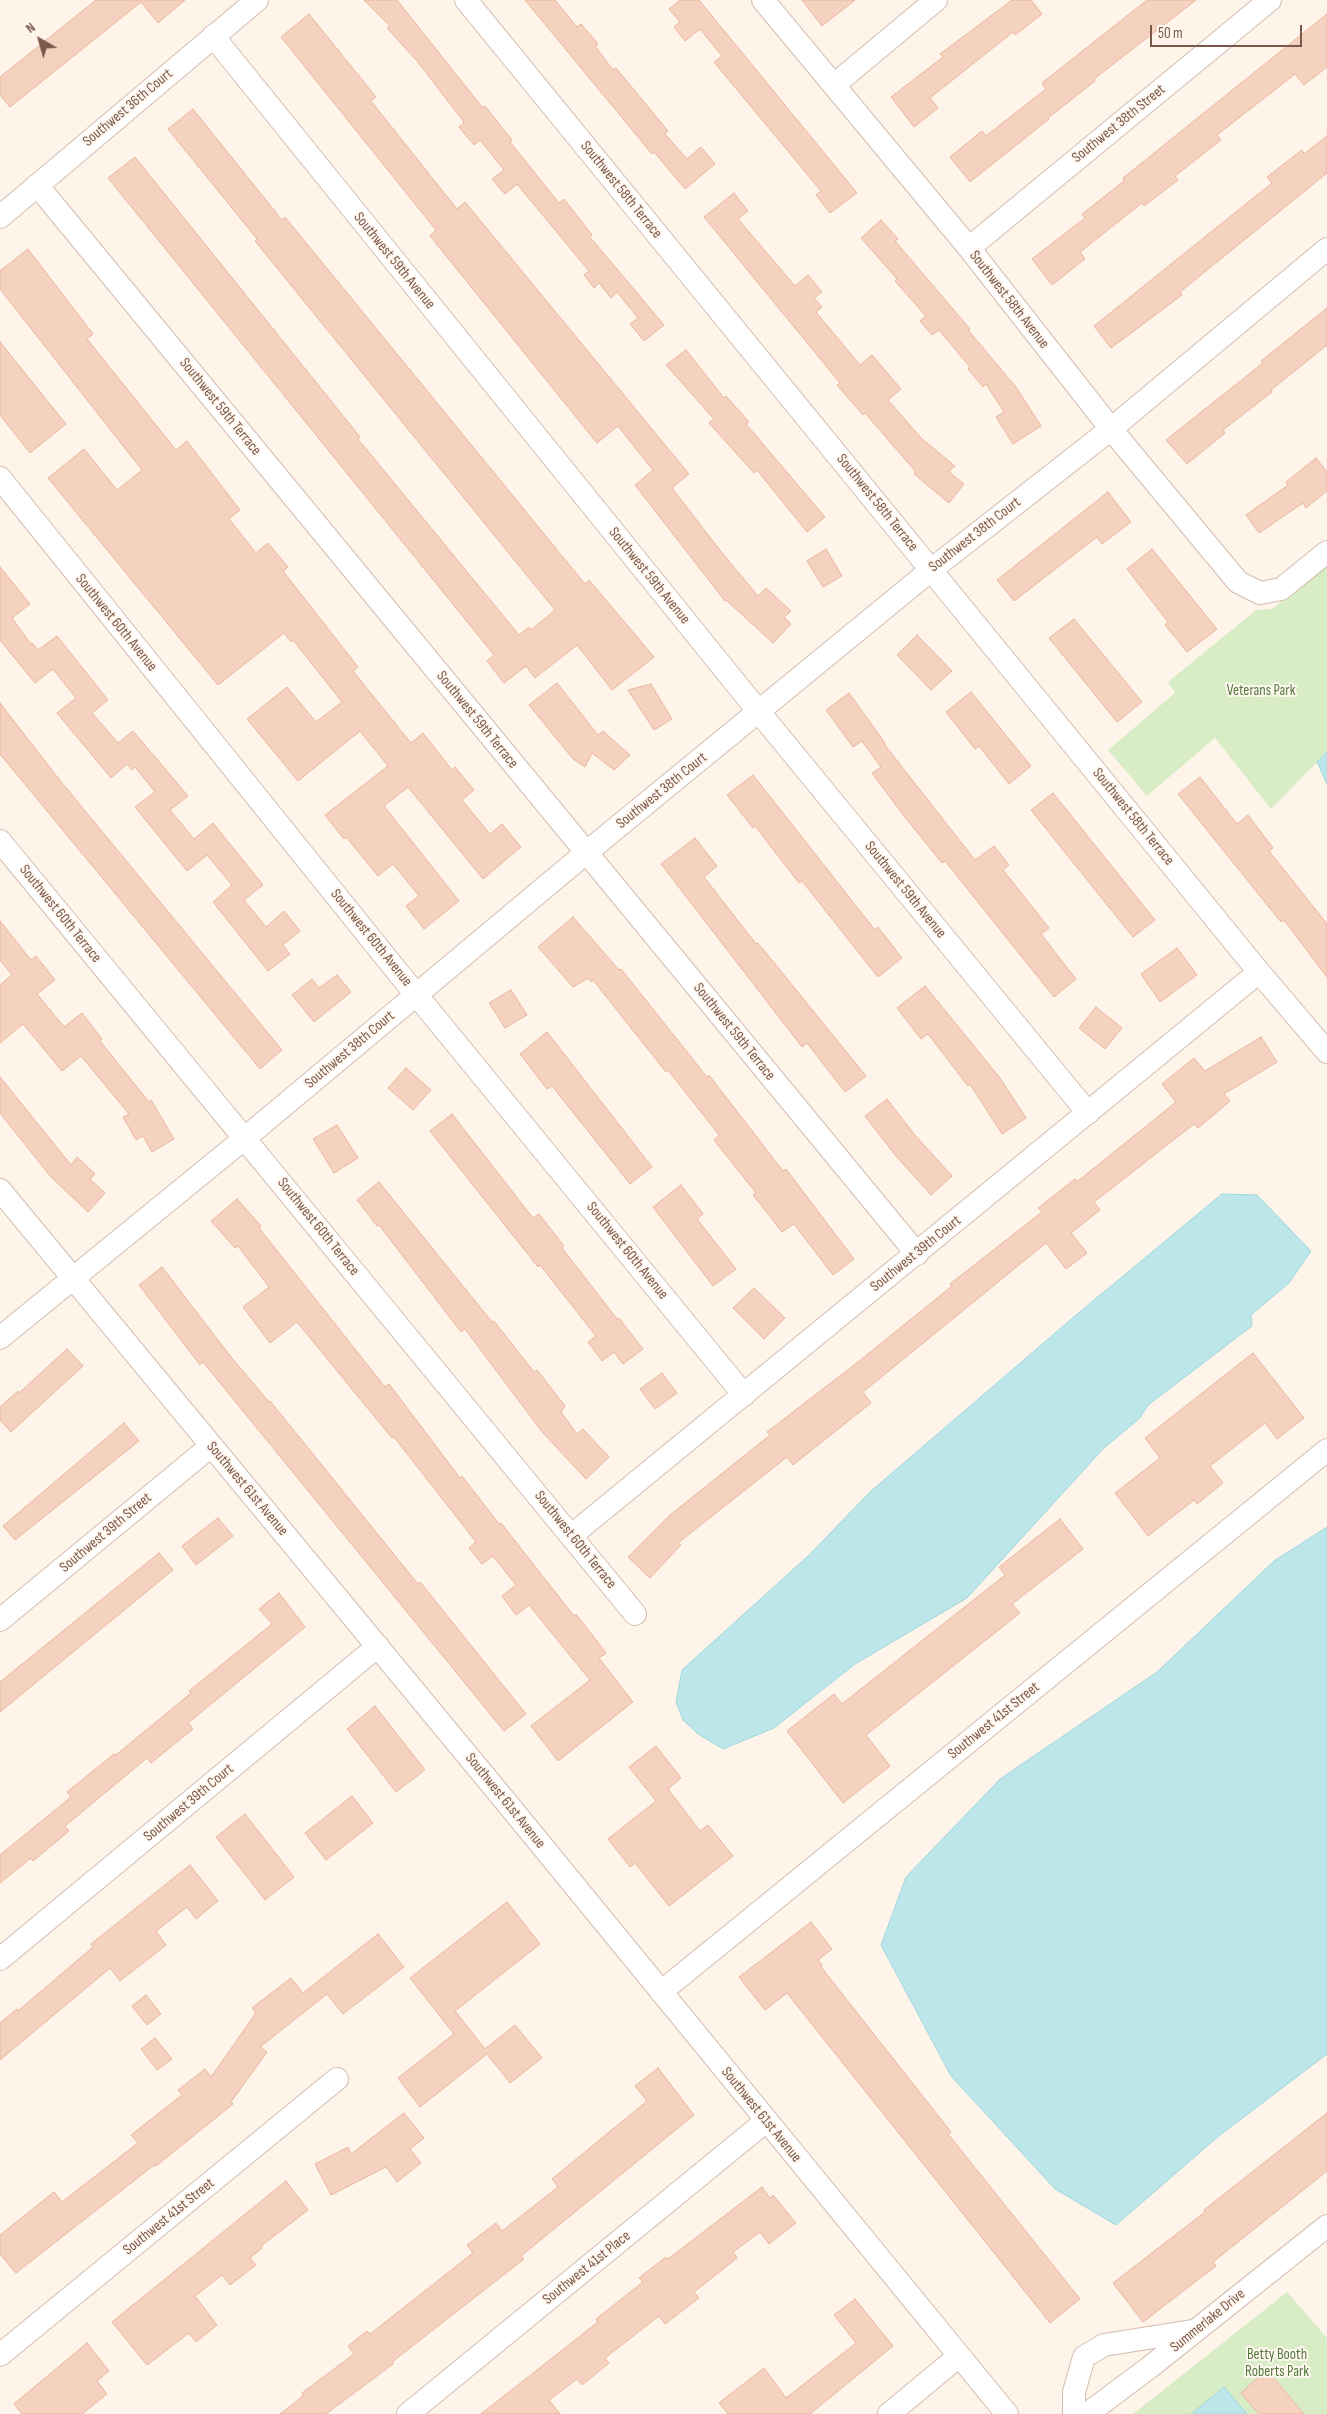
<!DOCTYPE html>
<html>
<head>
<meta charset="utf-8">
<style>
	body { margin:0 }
	#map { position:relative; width:1327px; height:2414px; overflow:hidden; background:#fef4e9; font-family:"Sofia Sans Condensed",sans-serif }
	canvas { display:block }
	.north { position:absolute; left:15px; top:15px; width:50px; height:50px; -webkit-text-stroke:4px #fff8f1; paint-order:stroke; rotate:322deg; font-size:14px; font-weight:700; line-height:20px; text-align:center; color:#7b584a }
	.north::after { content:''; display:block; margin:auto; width:18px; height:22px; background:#7b584a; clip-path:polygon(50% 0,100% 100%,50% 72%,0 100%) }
	.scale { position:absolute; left:1150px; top:25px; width:152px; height:22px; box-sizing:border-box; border:2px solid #7b584a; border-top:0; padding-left:6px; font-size:15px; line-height:18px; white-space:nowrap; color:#7b584a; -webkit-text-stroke:4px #fff8f1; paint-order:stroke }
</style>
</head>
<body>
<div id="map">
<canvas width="1327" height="2414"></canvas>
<div class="north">N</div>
<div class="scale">50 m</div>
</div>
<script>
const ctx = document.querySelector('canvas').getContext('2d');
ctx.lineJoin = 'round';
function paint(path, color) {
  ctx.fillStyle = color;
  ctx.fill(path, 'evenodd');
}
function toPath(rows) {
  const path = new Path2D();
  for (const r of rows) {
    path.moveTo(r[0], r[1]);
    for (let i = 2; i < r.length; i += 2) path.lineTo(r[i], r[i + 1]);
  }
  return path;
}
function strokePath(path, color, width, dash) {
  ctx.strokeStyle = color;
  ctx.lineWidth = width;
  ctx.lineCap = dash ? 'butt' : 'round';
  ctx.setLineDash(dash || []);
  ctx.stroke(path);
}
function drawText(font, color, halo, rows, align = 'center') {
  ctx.font = font + ' "Sofia Sans Condensed",sans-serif';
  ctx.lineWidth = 4;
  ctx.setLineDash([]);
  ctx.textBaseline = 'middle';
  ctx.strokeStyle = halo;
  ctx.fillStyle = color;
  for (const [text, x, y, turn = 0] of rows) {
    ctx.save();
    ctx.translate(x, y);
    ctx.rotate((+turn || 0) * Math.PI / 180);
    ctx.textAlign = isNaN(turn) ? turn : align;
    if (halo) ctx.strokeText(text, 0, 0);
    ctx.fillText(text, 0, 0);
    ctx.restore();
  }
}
const green = toPath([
	[1327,565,1327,752,1271,809,1215,738,1147,796,1108,750,1175,693,1168,682,1256,610,1272,609],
	[1287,2292,1327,2338,1327,2414,1133,2414]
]);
const water = toPath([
	[1327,752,1327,784,1317,762,1327,752],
	[1222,1194,1257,1195,1311,1251,1289,1283,1251,1315,1252,1326,1148,1405,1140,1418,1103,1449,967,1598,855,1664,774,1728,723,1749,698,1734,683,1720,676,1702,682,1670,809,1555,870,1492,1076,1315,1222,1194],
	[1327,1527,1327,2054,1220,2135,1116,2225,1055,2189,951,2076,881,1945,906,1877,1000,1779,1157,1672,1274,1561,1327,1527],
	[1224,2387,1247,2414,1191,2414,1224,2387]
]);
const building = toPath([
	[96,0,185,0,158,23,141,2,10,107,0,95,0,77,96,0],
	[364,0,397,0,482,107,485,106,512,140,510,142,559,203,564,199,592,235,590,237,664,325,644,341,630,324,638,318,617,292,611,298,599,283,594,288,584,275,589,271,517,184,505,194,492,179,504,170,480,140,474,145,459,127,464,122,417,61,387,28,390,26,364,0],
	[525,0,555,0,577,27,581,24,598,44,595,46,613,70,616,68,668,131,665,134,687,159,701,147,715,164,685,189,654,152,652,154,525,0],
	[680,0,699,0,857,193,830,213,816,195,821,191,714,62,722,56,700,29,685,41,674,27,680,22,669,9,680,0],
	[802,0,855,0,822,26,802,0],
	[1012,0,1031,0,1042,14,1015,35,1013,32,930,98,938,108,914,127,891,97,943,57,940,54,1012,0],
	[1147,0,1196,0,1094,79,1095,81,1048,118,1049,119,970,182,950,157,982,131,986,136,1046,89,1042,83,1147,0],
	[309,14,376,97,371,101,457,209,465,202,689,474,672,488,719,549,758,596,766,588,791,611,784,617,791,624,773,643,726,600,725,601,635,485,653,470,644,459,618,426,597,443,430,236,436,230,281,37,309,14],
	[1327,14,1327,67,1304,85,1295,74,1217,135,1221,140,1175,176,1178,180,1144,206,1142,203,1080,252,1085,259,1052,285,1032,259,1085,218,1082,214,1124,181,1123,178,1327,14],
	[193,109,282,220,285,217,585,584,589,580,654,657,612,690,577,645,535,678,526,666,504,683,487,661,494,655,108,178,135,157,360,437,358,439,519,635,529,627,531,630,555,610,255,241,257,239,168,129,193,109],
	[1327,136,1327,173,1180,292,1182,295,1111,348,1094,326,1272,183,1267,177,1302,150,1304,154,1327,136],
	[734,193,748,211,738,219,795,286,808,275,822,292,814,298,822,307,816,312,860,365,872,355,901,389,888,400,922,439,955,466,949,472,964,484,949,503,914,474,916,472,865,413,863,415,837,385,840,383,704,217,734,193],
	[881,220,898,239,895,241,970,329,968,330,1016,387,1041,426,1013,444,996,417,1004,412,986,384,983,387,968,369,970,367,939,330,932,335,920,321,926,316,895,281,897,279,861,238,881,220],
	[28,249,93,334,87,339,176,450,187,441,240,510,229,519,256,553,268,543,288,567,283,571,358,667,353,671,411,743,423,733,452,770,455,767,474,790,462,800,490,834,502,824,521,847,483,879,408,787,384,806,459,901,424,929,406,906,419,896,393,864,378,876,346,837,344,839,325,815,388,766,360,731,298,781,247,719,287,687,316,722,342,702,293,640,291,642,284,633,218,685,48,478,84,449,117,490,142,470,0,289,0,271,28,249],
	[1327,308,1327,347,1326,346,1271,390,1272,392,1223,430,1225,433,1187,464,1166,440,1263,363,1261,361,1327,308],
	[0,342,66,424,30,453,0,415,0,342],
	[686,350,724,398,726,396,749,422,746,424,825,517,807,532,757,470,754,473,709,423,714,419,666,365,686,350],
	[1316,458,1327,472,1327,491,1306,508,1303,503,1259,533,1246,515,1288,485,1286,482,1316,458],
	[1108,492,1131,522,1102,544,1097,537,1014,601,997,580,1108,492],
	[826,549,842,576,823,587,807,561,826,549],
	[1152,549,1217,629,1187,652,1165,625,1168,622,1127,569,1152,549],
	[0,567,30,604,12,618,31,644,32,643,38,650,57,636,108,700,92,713,118,743,133,731,188,796,170,810,194,839,213,823,263,885,244,900,266,927,284,911,300,931,283,945,290,954,268,971,213,902,232,885,207,855,187,871,135,807,155,792,135,767,132,770,127,764,111,778,57,713,76,698,53,669,35,683,0,640,0,567],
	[1074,619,1142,702,1117,722,1049,638,1074,619],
	[917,635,952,671,931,690,897,655,917,635],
	[557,683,598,735,603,731,630,755,614,770,592,753,585,767,573,759,529,705,557,683],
	[651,684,672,719,654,730,628,690,651,684],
	[971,692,1031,766,1009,784,979,746,975,749,946,712,971,692],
	[849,693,885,743,884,744,975,860,994,846,1009,865,1003,870,1049,928,1041,934,1076,979,1054,997,945,861,942,863,904,816,872,773,881,767,862,741,853,747,826,710,849,693],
	[0,703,58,778,282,1050,260,1069,0,754,0,703],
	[753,775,875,930,878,927,902,958,878,977,802,881,799,883,755,826,753,828,727,795,753,775],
	[1200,777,1237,824,1248,815,1273,848,1269,851,1327,924,1327,977,1284,920,1281,922,1178,794,1200,777],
	[1053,793,1155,920,1133,937,1031,810,1053,793],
	[695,838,717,866,704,877,756,944,758,943,866,1076,845,1092,807,1043,802,1047,661,864,695,838],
	[573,917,619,970,621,969,707,1077,709,1075,783,1171,786,1169,854,1259,833,1275,794,1224,782,1232,753,1195,756,1193,714,1140,719,1135,668,1070,666,1072,593,980,591,982,588,978,573,987,538,947,573,917],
	[0,921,31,960,36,956,55,980,37,994,64,1027,82,1013,102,1039,100,1041,149,1102,151,1100,174,1139,152,1152,143,1136,136,1140,123,1117,129,1114,81,1056,62,1071,23,1024,0,1043,0,985,12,975,0,960,0,921],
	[1177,948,1197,975,1160,1002,1141,974,1177,948],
	[337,975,351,992,314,1022,292,995,312,979,319,988,337,975],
	[925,986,1000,1078,1026,1118,1002,1134,970,1084,968,1086,928,1034,921,1039,897,1008,925,986],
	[511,990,527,1015,505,1028,489,1003,511,990],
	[1096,1007,1122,1028,1105,1049,1079,1028,1096,1007],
	[547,1032,652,1167,630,1184,552,1086,547,1089,520,1054,547,1032],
	[1261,1037,1277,1062,1224,1094,1230,1101,1198,1128,1194,1124,1094,1202,1100,1210,1071,1233,1087,1253,1066,1269,1046,1243,863,1392,871,1403,793,1465,787,1457,726,1505,678,1543,681,1545,650,1578,628,1557,670,1515,770,1435,767,1432,858,1362,952,1286,950,1284,1042,1212,1038,1208,1075,1179,1078,1181,1176,1102,1162,1084,1194,1058,1205,1071,1261,1037],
	[406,1068,431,1090,413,1110,388,1088,406,1068],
	[0,1077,71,1165,77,1157,95,1174,90,1179,105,1193,88,1212,51,1177,0,1113,0,1077],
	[887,1099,914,1134,952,1176,931,1195,896,1156,865,1116,887,1099],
	[452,1114,533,1218,539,1214,564,1246,562,1248,617,1319,619,1318,643,1349,623,1364,614,1352,602,1361,588,1342,596,1336,540,1265,538,1267,430,1131,452,1114],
	[337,1125,358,1158,334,1173,313,1139,337,1125],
	[379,1182,492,1322,494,1321,534,1372,537,1370,565,1406,561,1412,577,1434,583,1429,609,1457,586,1479,543,1433,465,1329,461,1332,379,1225,377,1226,357,1200,379,1182],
	[681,1185,703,1214,697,1219,736,1269,713,1286,653,1207,681,1185],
	[237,1199,261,1226,259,1228,385,1387,389,1384,460,1478,462,1476,499,1524,501,1523,574,1616,576,1614,606,1653,599,1658,633,1702,558,1761,531,1726,590,1680,529,1605,516,1615,502,1596,516,1585,493,1556,482,1564,469,1548,476,1542,394,1437,392,1438,297,1322,270,1343,243,1307,269,1287,238,1246,235,1248,211,1221,237,1199],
	[162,1267,231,1357,269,1402,270,1401,418,1584,420,1582,526,1714,504,1731,203,1362,200,1365,139,1285,162,1267],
	[754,1288,785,1318,764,1339,733,1308,754,1288],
	[67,1349,83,1366,11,1432,0,1420,0,1407,18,1391,19,1393,67,1349],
	[1253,1353,1304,1418,1277,1439,1265,1423,1210,1466,1223,1483,1197,1504,1194,1500,1148,1536,1115,1493,1160,1458,1145,1438,1253,1353],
	[662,1373,677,1393,655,1409,640,1389,662,1373],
	[124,1423,139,1441,15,1540,3,1526,124,1423],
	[218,1518,233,1536,196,1565,182,1546,218,1518],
	[1060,1519,1083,1549,1012,1604,1020,1613,866,1735,890,1766,843,1803,787,1731,834,1694,842,1704,1005,1575,999,1567,1060,1519],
	[159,1553,173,1570,0,1712,0,1682,159,1553],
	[279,1593,305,1627,188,1723,193,1729,151,1763,147,1758,65,1826,69,1831,33,1861,31,1858,0,1883,0,1855,71,1797,67,1792,114,1754,116,1755,191,1693,189,1691,272,1624,259,1609,279,1593],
	[375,1706,425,1770,396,1792,347,1729,375,1706],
	[656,1746,681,1778,668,1789,700,1831,708,1825,733,1856,669,1906,635,1863,630,1867,608,1839,656,1801,629,1767,656,1746],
	[352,1796,373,1823,326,1860,305,1833,352,1796],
	[245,1814,294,1877,265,1900,216,1837,245,1814],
	[190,1865,218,1901,196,1919,187,1907,156,1931,166,1945,120,1981,110,1968,0,2060,0,2023,17,2009,18,2011,93,1947,91,1944,190,1865],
	[507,1902,540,1944,455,2011,485,2049,515,2025,542,2058,510,2083,487,2054,420,2107,398,2078,454,2034,410,1978,507,1902],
	[811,1922,832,1949,818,1960,822,1965,821,1967,951,2132,948,2134,1080,2299,1050,2323,787,1993,765,2010,739,1977,811,1922],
	[378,1934,404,1967,343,2014,327,1994,260,2047,267,2052,231,2102,233,2104,156,2166,154,2165,16,2273,0,2254,0,2235,54,2192,62,2202,138,2143,131,2135,182,2095,178,2090,205,2069,211,2077,256,2013,252,2008,291,1978,303,1993,378,1934],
	[146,1995,161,2014,147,2025,132,2006,146,1995],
	[155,2038,172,2059,157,2070,141,2049,155,2038],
	[658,2068,694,2115,521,2256,524,2259,392,2362,393,2364,326,2414,280,2414,303,2396,302,2393,354,2354,348,2346,367,2331,370,2334,473,2253,467,2245,496,2223,502,2231,558,2187,552,2179,647,2101,635,2086,658,2068],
	[404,2113,424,2138,410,2149,421,2163,397,2182,386,2167,331,2195,315,2164,348,2147,351,2154,404,2113],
	[1327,2113,1327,2171,1213,2262,1216,2266,1143,2322,1113,2283,1205,2212,1204,2210,1327,2113],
	[286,2181,308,2210,261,2246,262,2248,250,2258,256,2265,230,2285,222,2275,195,2296,217,2325,196,2342,189,2333,147,2365,112,2322,286,2181],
	[762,2187,770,2198,773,2195,796,2223,769,2244,760,2232,733,2252,737,2258,694,2292,699,2298,665,2324,659,2316,605,2358,609,2363,582,2385,577,2379,549,2400,560,2414,481,2414,598,2322,596,2319,643,2282,639,2278,666,2257,668,2259,762,2187],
	[855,2299,893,2346,810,2414,728,2414,719,2403,764,2368,786,2398,856,2343,834,2315,855,2299],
	[87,2343,109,2371,97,2381,107,2394,82,2414,22,2414,14,2404,87,2343],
	[1267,2370,1304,2414,1259,2414,1241,2393,1267,2370]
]);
const street = toPath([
	[466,0,1259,972,1327,1052],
	[763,0,969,248,1111,429,1238,582,1260,593,1281,589,1327,552],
	[213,36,759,712,1088,1113],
	[834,85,936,0],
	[37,185,917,1254],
	[0,217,257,0],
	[969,248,1270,0],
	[0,478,396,970,744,1395],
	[0,841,635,1614],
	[0,1190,511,1808,1007,2414],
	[0,1338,245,1138,587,852,931,570,1111,429,1327,249],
	[572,1535,1259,972],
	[0,1620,211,1446],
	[0,1959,378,1646],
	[661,1992,1327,1450],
	[0,2355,337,2079],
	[408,2414,766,2121],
	[889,2414,959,2356],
	[1074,2414,1074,2392,1084,2357,1104,2345,1192,2331],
	[1087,2414,1150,2367,1327,2226]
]);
const streetNames = [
	["Southwest 36th Court",128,108,-40],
	["Southwest 38th Street",1119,124,-39],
	["Southwest 58th Terrace",621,190,51],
	["Southwest 59th Avenue",394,261,51],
	["Southwest 58th Avenue",1009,300,52],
	["Southwest 59th Terrace",220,407,51],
	["Southwest 58th Terrace",877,503,51],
	["Southwest 38th Court",975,535,-38],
	["Southwest 59th Avenue",649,576,51],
	["Southwest 60th Avenue",116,623,51],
	["Southwest 59th Terrace",477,720,51],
	["Southwest 38th Court",662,791,-39],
	["Southwest 58th Terrace",1133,817,51],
	["Southwest 59th Avenue",905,890,51],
	["Southwest 60th Terrace",60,914,51],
	["Southwest 60th Avenue",371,938,51],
	["Southwest 59th Terrace",734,1032,51],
	["Southwest 38th Court",350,1050,-40],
	["Southwest 60th Terrace",318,1227,51],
	["Southwest 60th Avenue",627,1251,51],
	["Southwest 39th Court",916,1254,-39],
	["Southwest 61st Avenue",247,1489,50],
	["Southwest 39th Street",106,1533,-40],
	["Southwest 60th Terrace",575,1540,51],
	["Southwest 41st Street",994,1721,-39],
	["Southwest 61st Avenue",505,1801,51],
	["Southwest 39th Court",189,1803,-40],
	["Southwest 61st Avenue",761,2115,51],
	["Southwest 41st Street",169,2217,-39],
	["Southwest 41st Place",587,2268,-39],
	["Summerlake Drive",1208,2321,-39]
];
const parkNames = [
	["Veterans Park",1261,691],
	["Betty Booth",1277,2355],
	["Roberts Park",1277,2372]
];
paint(green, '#d8edc6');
paint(water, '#bce6e9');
strokePath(water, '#a1d7dc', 1);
paint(building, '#f5d1bf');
strokePath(building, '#e9b69e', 1);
strokePath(street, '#d4bdb0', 24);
strokePath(street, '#fff', 22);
drawText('15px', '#7b584a', '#fff8f1', streetNames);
drawText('15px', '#547a3e', '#fff8f1', parkNames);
</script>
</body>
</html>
